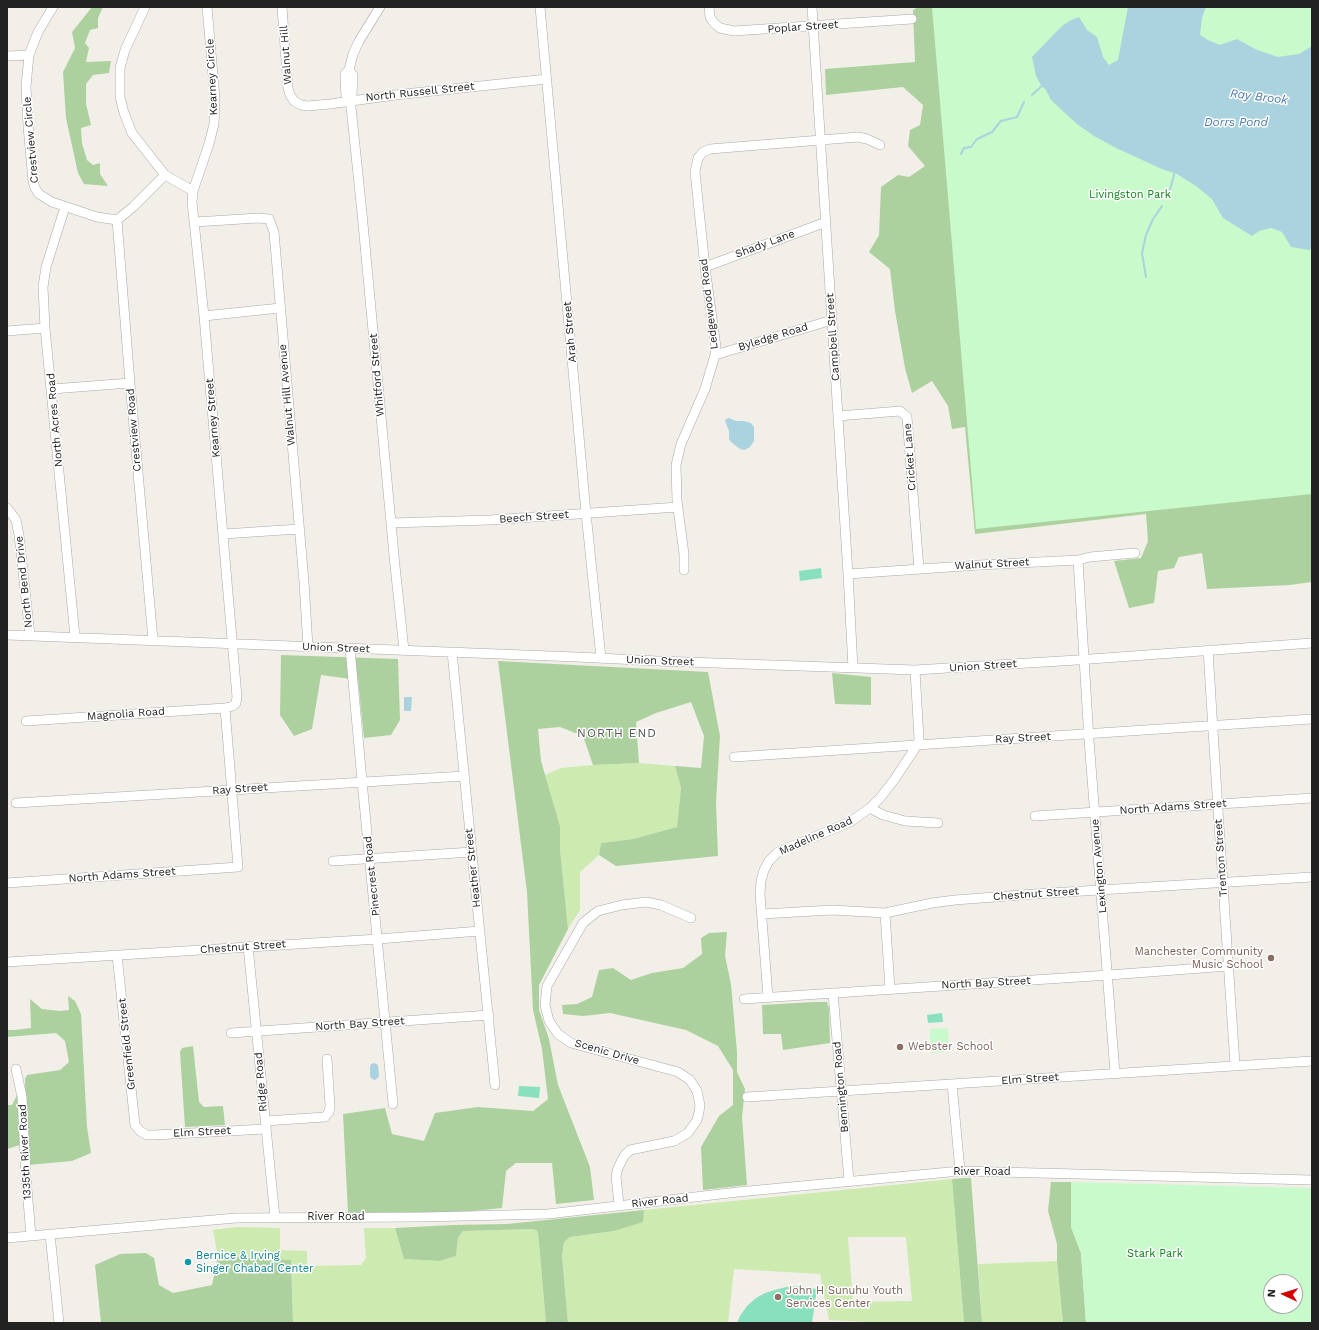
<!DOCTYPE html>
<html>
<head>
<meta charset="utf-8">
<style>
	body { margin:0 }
	#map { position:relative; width:1319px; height:1330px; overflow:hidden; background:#f2efe9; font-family:"Work Sans",sans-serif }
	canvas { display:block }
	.frame { position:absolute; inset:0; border:8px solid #222; pointer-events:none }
	.north { position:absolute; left:1263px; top:1274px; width:40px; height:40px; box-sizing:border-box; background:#fff; border:1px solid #a7a7a7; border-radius:50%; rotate:274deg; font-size:11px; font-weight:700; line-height:16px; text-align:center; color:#222 }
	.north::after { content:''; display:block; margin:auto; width:14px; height:18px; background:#d40000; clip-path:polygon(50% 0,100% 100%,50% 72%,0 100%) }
</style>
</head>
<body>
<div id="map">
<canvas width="1319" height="1330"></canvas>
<div class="frame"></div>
<div class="north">N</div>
</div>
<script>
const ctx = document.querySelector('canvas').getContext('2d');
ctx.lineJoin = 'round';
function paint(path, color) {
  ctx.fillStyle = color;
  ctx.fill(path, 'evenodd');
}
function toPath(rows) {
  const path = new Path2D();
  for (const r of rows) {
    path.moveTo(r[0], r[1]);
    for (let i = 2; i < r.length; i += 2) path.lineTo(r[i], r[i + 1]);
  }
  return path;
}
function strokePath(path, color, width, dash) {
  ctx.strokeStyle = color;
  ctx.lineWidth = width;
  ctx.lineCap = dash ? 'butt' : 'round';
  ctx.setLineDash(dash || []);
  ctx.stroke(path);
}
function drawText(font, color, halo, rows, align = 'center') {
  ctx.font = font + ' "Work Sans",sans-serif';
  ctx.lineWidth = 3;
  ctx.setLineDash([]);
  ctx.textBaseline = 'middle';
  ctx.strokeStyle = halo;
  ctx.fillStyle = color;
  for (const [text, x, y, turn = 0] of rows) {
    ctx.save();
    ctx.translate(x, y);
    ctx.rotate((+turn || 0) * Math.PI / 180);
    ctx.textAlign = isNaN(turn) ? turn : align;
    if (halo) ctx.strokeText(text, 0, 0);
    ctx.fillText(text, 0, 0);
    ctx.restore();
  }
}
const grass = toPath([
	[639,763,675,766,681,788,677,827,633,839,601,843,599,855,580,872,580,910,568,929,560,849,560,826,545,775,561,768,593,765],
	[952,1179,964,1323,893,1323,829,1320,820,1274,734,1269,728,1323,568,1323,562,1256,564,1242,570,1237,614,1231,644,1215,644,1210],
	[848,1237,906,1237,912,1301,853,1302],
	[237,1227,280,1228,280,1250,307,1251,307,1266,361,1265,366,1258,364,1228,395,1228,404,1259,440,1261,456,1256,458,1238,463,1231,534,1229,538,1232,546,1323,293,1323,291,1260,218,1256,213,1230],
	[1057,1261,1063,1323,982,1323,978,1264]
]);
const forest = toPath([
	[92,7,103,7,98,18,98,28,90,30,85,43,89,48,86,62,111,61,109,73,93,75,86,84,86,104,91,125,81,128,82,143,87,160,93,165,100,163,100,174,108,186,84,184,78,173,66,118,63,72,75,48,72,32],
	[918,7,1312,7,1312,582,1290,585,1207,589,1202,553,1179,557,1174,568,1158,571,1154,603,1129,608,1114,561,1141,558,1148,541,1146,514,975,534,965,427,952,429,948,406,932,381,912,393,905,368,895,311,890,269,869,252,879,235,881,187,898,175,909,177,925,166,908,146,910,130,920,125,923,105,903,87,826,95,825,69,915,62,913,10],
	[281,655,398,659,400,720,391,735,364,738,358,680,321,675,312,729,294,736,280,715],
	[498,661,708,672,720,736,716,802,718,856,616,866,599,855,601,843,633,839,677,827,681,788,675,766,701,768,704,736,691,702,656,713,636,722,639,763,593,765,583,736,560,727,538,729,541,761,560,826,560,849,568,929,539,985,539,1010,549,1039,558,1085,590,1167,594,1200,556,1204,552,1163,516,1163,506,1171,502,1208,462,1212,348,1213,343,1114,385,1108,392,1134,424,1141,435,1113,478,1107,533,1111,548,1099,542,1049,533,1010,527,892],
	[832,673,871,677,871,705,835,704],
	[727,932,725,956,731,984,737,1052,737,1072,745,1089,742,1117,747,1185,703,1190,701,1147,719,1116,733,1105,733,1070,718,1046,686,1030,610,1013,583,1016,563,1014,562,1005,577,1004,592,997,599,970,613,968,631,980,652,973,683,968,702,954,701,938,709,933],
	[68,996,75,1001,81,1014,87,1127,91,1153,72,1161,28,1165,25,1079,27,1075,60,1070,69,1062,65,1041,56,1033,7,1037,7,1030,14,1030,31,1028,30,999,42,1009,60,1011,69,1010],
	[814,1002,827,1002,829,1008,830,1043,783,1050,781,1034,763,1034,762,1005],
	[193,1046,199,1102,204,1107,223,1106,225,1125,185,1127,180,1052,182,1048],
	[17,1095,20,1145,7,1149,7,1105,12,1105],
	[963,1178,971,1178,982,1323,964,1323,952,1179],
	[1051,1182,1071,1182,1071,1227,1081,1253,1086,1323,1063,1323,1057,1261,1057,1244,1048,1211],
	[644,1210,643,1222,614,1231,570,1237,564,1242,562,1256,568,1323,546,1323,538,1232,534,1229,463,1231,458,1238,456,1256,440,1261,404,1259,395,1228,453,1225,507,1224],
	[146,1253,154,1258,159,1285,173,1293,212,1285,218,1256,291,1260,293,1323,101,1323,95,1265,120,1254]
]);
const park = toPath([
	[932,7,1312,7,1312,494,976,529],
	[948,1028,949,1052,931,1053,930,1029],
	[1071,1182,1312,1188,1312,1323,1086,1323,1081,1253,1071,1227],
	[1271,1282,1295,1282,1295,1306,1271,1306]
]);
const pitch = toPath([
	[821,568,822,578,800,581,799,571],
	[942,1013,943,1022,928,1023,927,1015],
	[519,1086,540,1087,539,1098,518,1096],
	[797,1286,817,1289,812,1323,737,1323,740,1316,747,1306,756,1298,765,1293,775,1290,786,1287]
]);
const water = toPath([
	[1128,7,1206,7,1202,18,1200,35,1208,40,1220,45,1237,39,1257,50,1278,57,1299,54,1312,46,1312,248,1309,250,1291,247,1282,232,1271,228,1259,231,1252,236,1223,218,1212,199,1196,186,1177,174,1162,169,1116,148,1094,136,1077,124,1051,100,1046,90,1041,85,1036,76,1032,57,1062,26,1071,20,1079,17,1087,30,1097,37,1103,57,1109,65,1118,60],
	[729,418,736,421,744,421,751,423,754,427,754,441,750,447,744,450,740,449,731,442,729,439,729,431,725,421,726,419],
	[404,697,412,697,411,711,404,711],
	[374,1063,378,1065,379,1077,375,1080,372,1079,370,1076,370,1067,371,1064]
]);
const stream = toPath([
	[1032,95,1043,85],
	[961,154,964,148,971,147,977,139,992,132,1001,121,1017,117,1024,102],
	[1168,197,1175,171],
	[1146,277,1142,253,1146,235,1153,219,1162,206]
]);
const minor = toPath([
	[53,7,38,32,29,55,26,86,28,126,33,181,35,188,39,194,52,202,97,217,117,220],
	[145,7,125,50,120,68,120,97,124,113,132,133,165,175,193,191],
	[282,7,288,88,290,95,294,101,301,105,308,106,330,104,395,95,547,79],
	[380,7,359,41,353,54,349,70,345,74,345,81,346,96,350,100,351,107,362,213,395,566,404,650],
	[540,7,586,513,601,658],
	[709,7,710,17,714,23,720,28,734,31,912,19],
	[812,7,848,574,853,668],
	[7,56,29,55],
	[349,70,353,75,352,95,350,100],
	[65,207,46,267,43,287,45,328,75,637],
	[117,220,130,383,153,640],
	[117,220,133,207,165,175],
	[195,222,258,218,269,219,274,232,304,582,308,647],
	[705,267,826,222],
	[204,316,280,308],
	[7,331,45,328],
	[715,355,832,320],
	[52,389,130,383],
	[838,416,900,411,907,417,919,569],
	[7,508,16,520,19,535,30,636],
	[391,523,490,520,678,507],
	[223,534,299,529],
	[1078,560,1089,740,1115,1073],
	[684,570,684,554,677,501,676,465,681,444,705,389,715,355,716,347,705,267,695,172,698,158,703,152,710,149,858,137,867,139,880,145],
	[848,574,979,565,1078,560,1090,557,1135,553],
	[7,635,577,657,658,661,915,670,1077,660,1312,643],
	[350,648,362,781,393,1104],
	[1208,650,1218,810,1235,1065],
	[452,652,495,1085],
	[26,721,225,708],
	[734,757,1312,719],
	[16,803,464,776],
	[870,808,883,815,905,821,938,823],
	[1035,816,1312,798],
	[333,861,472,852],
	[7,883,238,867,225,708,233,706,236,703,237,697,204,316,192,202,193,191,209,144,214,124,215,98,207,7],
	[885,913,890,989],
	[762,914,832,910,885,913,932,903,955,900,1034,894,1312,877],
	[248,946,275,1218],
	[117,955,135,1125,140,1131,147,1135,155,1135,265,1129],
	[7,962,378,939,480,931],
	[833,993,849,1181],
	[768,997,760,894,761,881,764,870,769,861,778,852,850,822,870,808,880,798,894,780,918,744,919,739,915,670],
	[744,999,1109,975,1229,966],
	[231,1033,489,1015],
	[16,1069,22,1097,26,1177,31,1236],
	[952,1084,960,1171],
	[747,1097,1312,1061],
	[265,1121,325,1117,329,1112,330,1106,327,1059],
	[619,1205,616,1176,618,1168,624,1156,630,1150,674,1141,688,1133,697,1120,699,1112,700,1105,697,1091,690,1080,678,1072,571,1043,558,1034,549,1021,545,1005,547,986,583,923,598,911,622,905,646,902,661,905,691,918],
	[50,1234,59,1323],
	[7,1238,236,1218,422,1217,548,1214,738,1192,960,1171,1312,1180]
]);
const markers = [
	[1271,958,4,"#8d6e63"],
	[900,1047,4,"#8d6e63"],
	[188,1262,4,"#0f9aa8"],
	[778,1297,4,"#8d6e63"]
];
const streetNames = [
	["Poplar Street",803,27,-4],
	["Walnut Hill",286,55,-94],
	["Kearney Circle",212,77,-93],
	["North Russell Street",420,92,-6],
	["Crestview Circle",31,140,-95],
	["Shady Lane",765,244,-20],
	["Ledgewood Road",709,304,-97],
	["Arah Street",570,332,-95],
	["Byledge Road",773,337,-17],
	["Campbell Street",833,337,-94],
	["Whitford Street",377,375,-95],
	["Walnut Hill Avenue",287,395,-95],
	["Kearney Street",213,418,-95],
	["North Acres Road",55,420,-95],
	["Crestview Road",134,430,-95],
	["Cricket Lane",910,457,-94],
	["Beech Street",534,517,-4],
	["Walnut Street",992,564,-3],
	["North Bend Drive",24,582,-96],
	["Union Street",336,648,2],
	["Union Street",660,661,2],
	["Union Street",983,666,-4],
	["Magnolia Road",126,714,-4],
	["Ray Street",1023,738,-3],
	["Ray Street",240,789,-4],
	["North Adams Street",1173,807,-4],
	["Madeline Road",816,836,-24],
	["Trenton Street",1221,858,-94],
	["Lexington Avenue",1099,866,-95],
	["Heather Street",473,868,-96],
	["North Adams Street",122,875,-4],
	["Pinecrest Road",372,876,-96],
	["Chestnut Street",1036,894,-4],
	["Chestnut Street",243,947,-4],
	["North Bay Street",986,983,-3],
	["North Bay Street",360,1024,-4],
	["Greenfield Street",127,1044,-96],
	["Scenic Drive",607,1052,16],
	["Elm Street",1030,1079,-4],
	["Ridge Road",261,1082,-95],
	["Bennington Road",841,1087,-95],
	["Elm Street",202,1132,-3],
	["1335th River Road",25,1152,-93],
	["River Road",982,1172],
	["River Road",660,1201,-6],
	["River Road",336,1217]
];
const parkNames = [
	["Livingston Park",1130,195],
	["Stark Park",1155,1254]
];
const educationNames = [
	["Manchester Community",1263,952,"right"],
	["Music School",1263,965,"right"],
	["Webster School",908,1047],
	["John H Sunuhu Youth",786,1291],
	["Services Center",786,1304]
];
const cultureNames = [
	["Bernice & Irving",196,1256],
	["Singer Chabad Center",196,1269]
];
const waterNames = [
	["Ray Brook",1259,97,7],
	["Dorrs Pond",1236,122]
];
const neighbourhoodNames = [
	["NORTH END",617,733]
];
paint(grass, '#cdebb0');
paint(forest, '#add19e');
paint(park, '#c8facc');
paint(pitch, '#88e0be');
paint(water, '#aad3df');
strokePath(stream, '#aad3df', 2);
strokePath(minor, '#a9a9a9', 10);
strokePath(minor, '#fff', 9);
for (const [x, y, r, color] of markers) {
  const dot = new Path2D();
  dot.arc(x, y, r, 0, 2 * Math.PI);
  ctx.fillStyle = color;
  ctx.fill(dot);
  strokePath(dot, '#fff', 1.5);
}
drawText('11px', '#222', '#fff', streetNames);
drawText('11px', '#0c8416', '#fff', parkNames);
drawText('11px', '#785e54', '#fff', educationNames, 'left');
drawText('11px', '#0d838f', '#fff', cultureNames, 'left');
drawText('italic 12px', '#4a7aab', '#fff', waterNames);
ctx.letterSpacing = '1px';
drawText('12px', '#555', '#fff', neighbourhoodNames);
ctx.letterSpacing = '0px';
</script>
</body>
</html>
